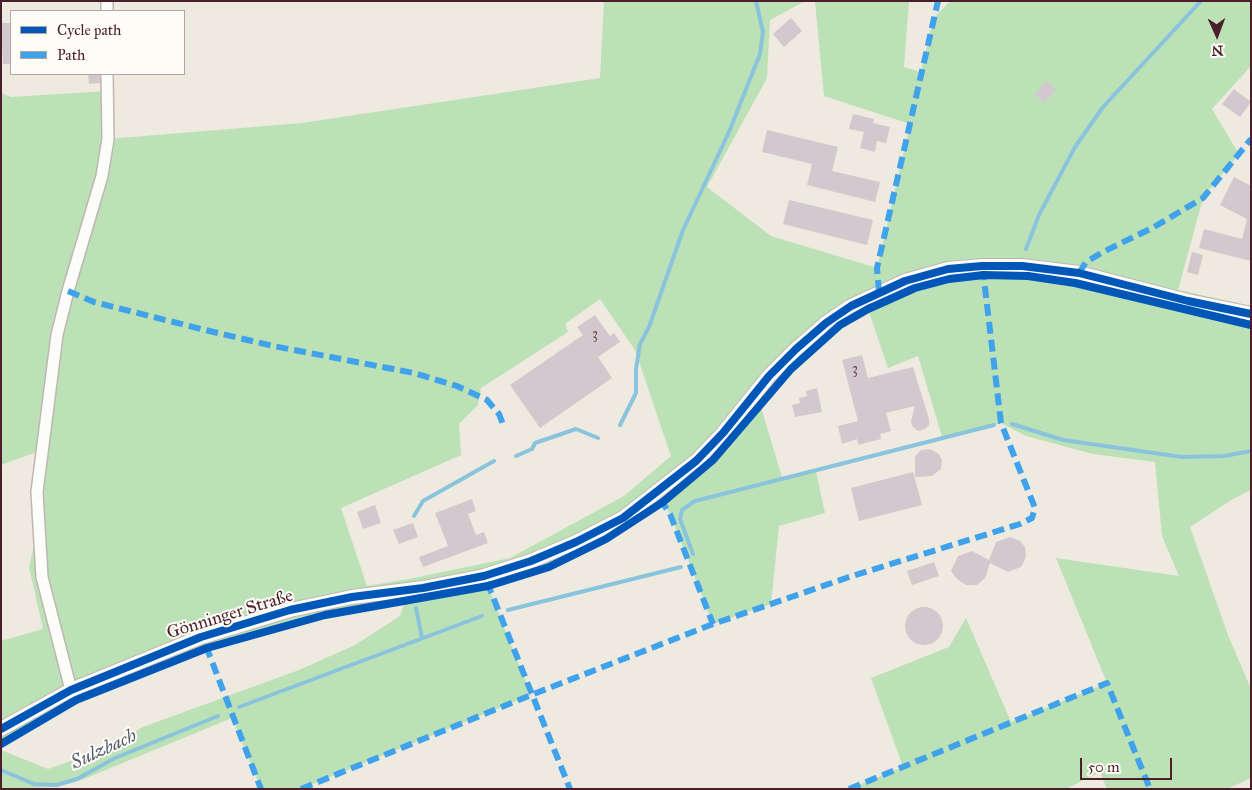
<!DOCTYPE html>
<html>
<head>
<meta charset="utf-8">
<style>
	body { margin:0 }
	#map { position:relative; width:1252px; height:790px; overflow:hidden; background:#eeeae0; font-family:"IM FELL Great Primer",serif }
	canvas { display:block }
	.frame { position:absolute; inset:0; border:2px solid #4a1f2b; pointer-events:none }
	.legend { position:absolute; left:10px; top:10px; width:175px; height:65px; box-sizing:border-box; background:#fdfcf7; border:1px solid #b5a4a5; margin:0; padding:6px 9px; list-style:none; font-size:15px; color:#4a1f2b }
	.legend li { display:flex; align-items:center; gap:10px; height:25px }
	.legend b { width:25px; border:1px solid #b5a4a5 }
	.north { position:absolute; left:1192px; top:10px; width:50px; height:50px; -webkit-text-stroke:4px #fdfcf7; paint-order:stroke; rotate:178deg; font-size:14px; font-weight:700; line-height:20px; text-align:center; color:#4a1f2b }
	.north::after { content:''; display:block; margin:auto; width:18px; height:22px; background:#4a1f2b; clip-path:polygon(50% 0,100% 100%,50% 72%,0 100%) }
	.scale { position:absolute; left:1080px; top:758px; width:92px; height:22px; box-sizing:border-box; border:2px solid #4a1f2b; border-top:0; padding-left:6px; font-size:15px; line-height:18px; white-space:nowrap; color:#4a1f2b; -webkit-text-stroke:4px #fdfcf7; paint-order:stroke }
</style>
</head>
<body>
<div id="map">
<canvas width="1252" height="790"></canvas>
<div class="frame"></div>
<ul class="legend">
<li><b style="height:6px;background:#0057b8"></b>Cycle path</li>
<li><b style="height:6px;background:#40a2eb"></b>Path</li>
</ul>
<div class="north">N</div>
<div class="scale">50 m</div>
</div>
<script>
const ctx = document.querySelector('canvas').getContext('2d');
ctx.lineJoin = 'round';
function paint(path, color) {
  ctx.fillStyle = color;
  ctx.fill(path, 'evenodd');
}
function toPath(rows) {
  const path = new Path2D();
  for (const r of rows) {
    if (r.length === 3) {
      path.moveTo(r[0] + r[2], r[1]);
      path.arc(r[0], r[1], r[2], 0, 2 * Math.PI);
      continue;
    }
    path.moveTo(r[0], r[1]);
    for (let i = 2; i < r.length; i += 2) path.lineTo(r[i], r[i + 1]);
  }
  return path;
}
function strokePath(path, color, width, dash) {
  ctx.strokeStyle = color;
  ctx.lineWidth = width;
  ctx.lineCap = dash ? 'butt' : 'round';
  ctx.setLineDash(dash || []);
  ctx.stroke(path);
}
function drawText(font, color, halo, rows, align = 'center') {
  ctx.font = font + ' "IM FELL Great Primer",serif';
  ctx.lineWidth = 4;
  ctx.setLineDash([]);
  ctx.textBaseline = 'middle';
  ctx.strokeStyle = halo;
  ctx.fillStyle = color;
  for (const [text, x, y, turn = 0] of rows) {
    ctx.save();
    ctx.translate(x, y);
    ctx.rotate((+turn || 0) * Math.PI / 180);
    ctx.textAlign = isNaN(turn) ? turn : align;
    if (halo) ctx.strokeText(text, 0, 0);
    ctx.fillText(text, 0, 0);
    ctx.restore();
  }
}
const green = toPath([
	[604,1,805,1,770,20,767,78,707,187,771,236,877,268,910,124,824,96,815,1,909,1,904,67,921,72,933,19,950,1,1251,1,1251,66,1212,109,1239,154,1203,198,1178,290,1251,306,1251,490,1233,499,1190,527,1228,635,1251,689,1251,778,1227,789,1107,789,1100,772,1066,789,849,789,903,767,871,678,949,647,966,618,1011,722,1107,683,1056,558,1179,576,1162,536,1155,462,1093,454,1026,436,1001,423,943,440,918,356,888,368,868,309,840,325,816,345,791,369,760,404,782,477,816,472,825,513,779,526,771,604,713,624,670,514,663,502,606,539,549,567,488,586,531,695,301,789,261,789,232,718,79,781,57,787,1,789,1,750,48,769,102,750,143,727,299,670,355,645,400,616,405,601,325,615,207,648,76,700,1,744,1,641,43,629,29,567,39,526,42,450,1,465,1,93,11,97,108,91,108,139,302,123,600,78],
	[600,299,635,350,671,456,624,496,510,558,409,579,367,586,341,508,461,455,459,424,478,405,481,388,568,332,565,324]
]);
const stream = toPath([
	[1026,249,1039,215,1075,147,1103,107,1201,1],
	[1012,424,1063,440,1182,457,1224,456,1251,451],
	[620,425,636,393,636,369,640,344,649,327,683,230,729,132,760,54,763,32,756,1],
	[516,456,532,449,535,443,576,429,598,438],
	[414,516,423,501,494,461],
	[693,554,680,519,682,510,695,501,994,425],
	[416,608,422,638],
	[508,610,681,567],
	[239,707,482,616],
	[1,770,34,784,56,785,77,779,115,758,218,716]
]);
const building = toPath([
	[791,18,802,31,784,47,773,34],
	[1,23,11,23,11,64,3,64],
	[88,74,100,74,100,83,89,84],
	[1047,81,1056,90,1044,103,1035,94],
	[1234,89,1251,102,1240,117,1222,104],
	[853,114,874,119,873,123,890,127,886,143,877,141,875,152,860,148,864,132,849,129],
	[767,130,838,147,832,171,880,182,875,202,807,185,812,164,762,152],
	[1234,177,1251,186,1251,261,1199,248,1204,229,1242,239,1247,219,1220,205],
	[789,200,873,220,867,245,783,224],
	[1192,252,1203,255,1198,275,1187,272],
	[595,315,610,336,614,333,620,342,598,357,612,378,540,428,510,385,583,335,577,327],
	[862,355,868,378,913,367,929,419,929,425,925,429,918,431,912,426,911,421,915,406,886,413,891,431,880,434,881,439,858,445,857,439,842,444,838,426,858,421,842,360],
	[817,388,822,412,795,417,792,405,800,403,799,398,807,396,806,391],
	[930,449,939,454,942,460,941,469,932,476,915,477,915,457,921,450],
	[913,472,922,505,859,521,851,488],
	[472,499,476,511,468,514,476,535,484,532,488,543,423,567,419,557,448,546,435,513],
	[375,505,381,523,363,529,357,512],
	[413,523,418,537,399,544,393,530],
	[1010,537,1020,541,1025,547,1026,557,1021,567,1008,572,990,563,985,578,977,585,966,585,957,579,951,571,958,556,972,551,989,560,996,542],
	[934,562,939,576,912,585,907,571],
	[924,626,19]
]);
const service = toPath([
	[71,690,76,700]
]);
const minor = toPath([
	[107,11,107,1],
	[71,690,42,577,37,492,57,335,68,291,102,176,108,139,107,74]
]);
const tertiary = toPath([
	[1,729,71,690,201,637,290,610,352,597,423,588,484,576,531,561,576,542,623,518,696,461,723,433,769,376,796,349,826,323,851,306,905,281,948,269,982,266,1022,266,1079,273,1188,301,1251,314]
]);
const quiet = toPath([
	[1079,273,1086,262,1103,252,1154,227,1203,198,1251,139],
	[68,291,94,302,201,329,273,346,414,373,457,386,487,400,499,414,504,427],
	[879,292,877,268,938,1],
	[660,499,670,514,713,624],
	[487,582,570,789],
	[206,646,261,789],
	[301,789,531,695,713,624,849,577,1020,524,1032,518,1035,508,1001,423,983,271],
	[849,789,1107,683,1150,789]
]);
const cycleway = toPath([
	[1,729,71,690,201,637,290,610,352,597,423,588,484,576,531,561,576,542,623,518,696,461,723,433,769,376,796,349,826,323,851,306,905,281,948,269,982,266,1022,266,1079,273,1188,301,1251,314],
	[1,744,76,700,207,648,325,615,488,586,549,567,606,539,663,502,713,460,791,369,840,325,868,309,915,288,949,279,984,275,1028,276,1075,283,1251,325]
]);
const numberNames = [
	["3",595,334],
	["3",855,369]
];
const streetNames = [
	["Gönninger Straße",230,615,-17]
];
const waterNames = [
	["Sulzbach",104,750,-25]
];
paint(green, '#bce1b6');
strokePath(stream, '#8ac4dc', 4);
paint(building, '#d3c8ce');
strokePath(service, '#beb7b1', 8);
strokePath(minor, '#beb7b1', 14);
strokePath(tertiary, '#beb7b1', 16);
strokePath(service, '#fcfcfa', 5.5);
strokePath(minor, '#fcfcfa', 11);
strokePath(tertiary, '#fcfcfa', 14);
strokePath(quiet, '#40a2eb', 6, [12, 6]);
strokePath(cycleway, '#0057b8', 8);
drawText('15px', '#6c4954', null, numberNames);
drawText('18px', '#4a1f2b', '#fdfcf7', streetNames);
drawText('italic 19px', '#525a71', '#fdfcf7', waterNames);
</script>
</body>
</html>
